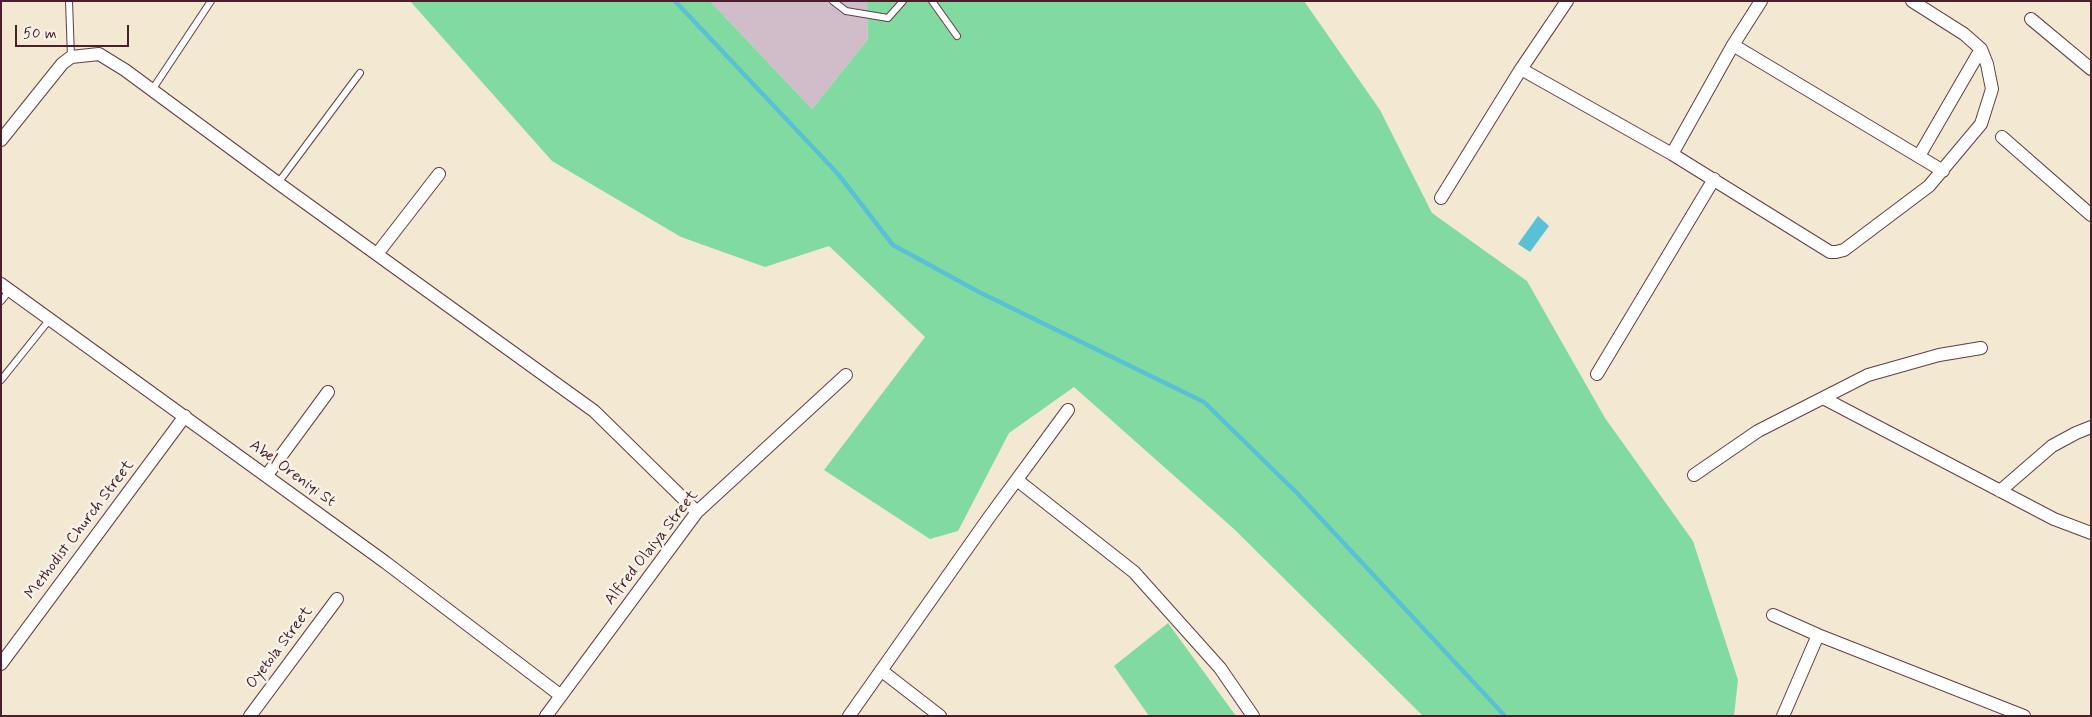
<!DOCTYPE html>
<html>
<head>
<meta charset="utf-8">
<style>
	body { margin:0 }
	#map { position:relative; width:2092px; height:717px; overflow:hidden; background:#f3e8d2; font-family:Mynerve,sans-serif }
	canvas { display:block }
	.frame { position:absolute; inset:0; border:2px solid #4a1f2b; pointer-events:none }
	.scale { position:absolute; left:15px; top:25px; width:114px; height:22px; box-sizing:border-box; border:2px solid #4a1f2b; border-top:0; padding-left:6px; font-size:15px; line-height:18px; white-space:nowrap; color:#4a1f2b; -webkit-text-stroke:4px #f7f3e8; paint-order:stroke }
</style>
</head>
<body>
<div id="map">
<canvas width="2092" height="717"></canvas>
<div class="frame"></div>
<div class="scale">50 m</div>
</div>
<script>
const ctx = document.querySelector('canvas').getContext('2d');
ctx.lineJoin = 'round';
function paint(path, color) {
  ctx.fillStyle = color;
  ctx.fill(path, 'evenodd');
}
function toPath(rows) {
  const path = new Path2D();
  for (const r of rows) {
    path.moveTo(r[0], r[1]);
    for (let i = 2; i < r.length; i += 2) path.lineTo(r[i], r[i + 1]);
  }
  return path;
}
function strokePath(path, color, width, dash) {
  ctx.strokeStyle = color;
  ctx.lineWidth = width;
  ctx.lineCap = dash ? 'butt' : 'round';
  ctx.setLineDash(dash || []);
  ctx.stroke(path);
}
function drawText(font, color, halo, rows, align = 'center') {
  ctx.font = font + ' Mynerve,sans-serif';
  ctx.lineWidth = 5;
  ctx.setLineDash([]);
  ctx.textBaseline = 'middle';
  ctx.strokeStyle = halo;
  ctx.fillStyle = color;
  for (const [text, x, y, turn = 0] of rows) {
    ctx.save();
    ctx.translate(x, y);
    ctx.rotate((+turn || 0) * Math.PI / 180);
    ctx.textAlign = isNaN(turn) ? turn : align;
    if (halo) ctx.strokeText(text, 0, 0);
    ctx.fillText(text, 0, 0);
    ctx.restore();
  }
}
const industrial = toPath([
	[710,1,867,1,868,39,812,109]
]);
const green = toPath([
	[410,1,710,1,812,109,868,39,867,1,1304,1,1380,110,1432,213,1527,281,1605,418,1693,541,1738,680,1734,716,1423,716,1234,529,1074,387,1009,433,958,531,930,539,824,470,925,337,829,246,765,267,681,237,552,161],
	[1168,623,1236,716,1149,716,1114,666]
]);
const water = toPath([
	[1538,216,1549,226,1530,252,1518,244]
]);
const stream = toPath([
	[675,1,838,174,893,245,979,292,1204,402,1298,494,1505,716]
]);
const service = toPath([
	[69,1,71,57],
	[833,1,846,11,888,18,903,1],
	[932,1,957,36],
	[152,90,211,1],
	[278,183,360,73],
	[1,301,10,290],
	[1,380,50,319]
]);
const minor = toPath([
	[2031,19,2091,69],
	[1733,45,1943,171],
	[1521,69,1672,154,1830,252,1836,252,1844,250,1929,186,1981,124,1992,89,1987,64,1981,49,1964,34,1912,1],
	[2002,137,2091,215],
	[1,140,62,64,71,57,99,54,125,70,278,183,594,411,697,512],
	[1672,154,1733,45,1761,1],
	[1919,156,1981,49],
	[1441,198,1521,69,1567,1],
	[377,254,439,174],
	[1,284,385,562,560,695],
	[1597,374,1714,179],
	[1823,398,2054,519,2091,533],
	[267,475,328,392],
	[1694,475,1758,431,1868,375,1939,355,1981,348],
	[1017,480,1134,572,1220,668,1253,716],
	[2000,491,2052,446,2076,433,2091,427],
	[1773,615,1818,635,2024,716],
	[1,664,185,416],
	[882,671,940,716],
	[250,716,337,599],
	[546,716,697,512,846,375],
	[849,716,990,516,1068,410],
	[1783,716,1818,635]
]);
const streetNames = [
	["Abel Oreniyi St",292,474,36],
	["Methodist Church Street",80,530,-53],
	["Alfred Olaiya Street",652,548,-52],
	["Oyetola Street",280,648,-53]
];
paint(industrial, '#d1bdca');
paint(green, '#81dba1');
paint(water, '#59c1d6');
strokePath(stream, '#59c1d6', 4.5);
strokePath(service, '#633d44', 8);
strokePath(minor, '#633d44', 14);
strokePath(service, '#fff', 6);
strokePath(minor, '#fff', 12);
drawText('16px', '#4a1f2b', '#f7f3e8', streetNames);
</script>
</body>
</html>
